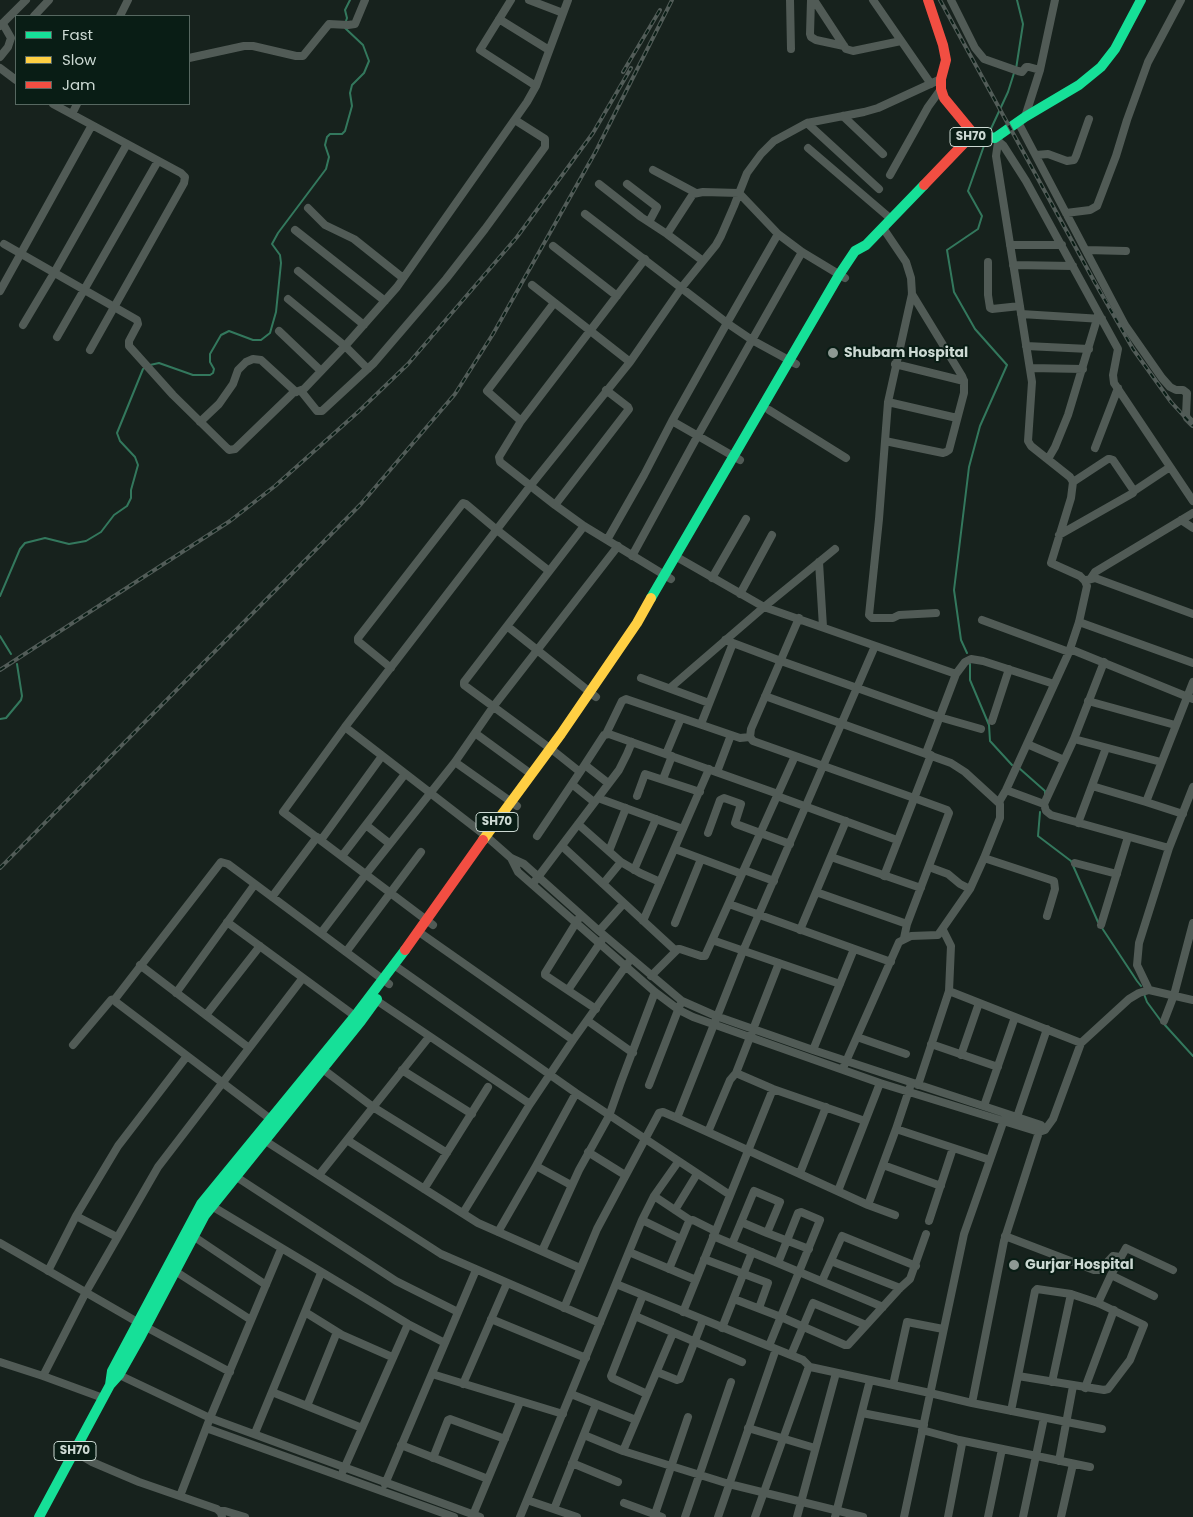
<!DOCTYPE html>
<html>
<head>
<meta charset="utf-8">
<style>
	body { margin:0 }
	#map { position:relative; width:1193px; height:1517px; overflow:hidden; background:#17221d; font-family:Poppins,sans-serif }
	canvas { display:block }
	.legend { position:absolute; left:15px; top:15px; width:175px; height:90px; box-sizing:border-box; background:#091d15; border:1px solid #576861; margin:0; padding:6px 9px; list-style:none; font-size:15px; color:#ccd9d3 }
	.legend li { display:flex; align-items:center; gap:10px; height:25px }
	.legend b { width:25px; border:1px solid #576861 }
</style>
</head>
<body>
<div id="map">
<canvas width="1193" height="1517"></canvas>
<ul class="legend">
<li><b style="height:6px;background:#16e098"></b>Fast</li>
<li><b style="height:6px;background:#ffcf43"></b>Slow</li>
<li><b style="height:6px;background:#f24e42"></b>Jam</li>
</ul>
</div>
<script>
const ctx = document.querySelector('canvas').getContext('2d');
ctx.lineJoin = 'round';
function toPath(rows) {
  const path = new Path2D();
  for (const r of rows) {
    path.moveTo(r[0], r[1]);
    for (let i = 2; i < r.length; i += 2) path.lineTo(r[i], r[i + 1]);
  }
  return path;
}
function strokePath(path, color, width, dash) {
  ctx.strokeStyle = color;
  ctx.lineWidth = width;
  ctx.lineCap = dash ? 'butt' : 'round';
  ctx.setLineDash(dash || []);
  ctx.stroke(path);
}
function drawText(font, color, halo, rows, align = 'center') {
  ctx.font = font + ' Poppins,sans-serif';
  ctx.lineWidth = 4;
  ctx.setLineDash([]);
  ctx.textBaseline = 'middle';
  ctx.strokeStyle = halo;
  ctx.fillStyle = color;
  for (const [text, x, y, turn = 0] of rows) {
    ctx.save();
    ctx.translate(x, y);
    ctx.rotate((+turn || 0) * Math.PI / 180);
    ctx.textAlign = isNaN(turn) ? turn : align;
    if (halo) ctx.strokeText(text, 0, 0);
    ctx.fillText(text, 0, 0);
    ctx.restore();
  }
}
const stream = toPath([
	[346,21,347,18,345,10,350,0],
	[1016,69,1023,24,1017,0],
	[989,133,1008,92,1014,73],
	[150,365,159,363,193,375,210,375,213,373,214,369,210,362,210,354,221,335,229,331,253,340,261,340,270,333,276,312,281,263,280,255,272,244,278,233,326,169,329,157,325,145,327,137,330,134,342,134,345,131,352,106,350,93,352,85,364,73,369,61,363,45,345,28],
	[0,596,20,549,25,543,45,538,69,544,86,541,101,532,114,515,127,506,131,498,131,490,138,465,135,457,120,441,117,433,143,369,146,367],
	[0,636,11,654],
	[967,653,961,640,954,590,969,467,980,426,1007,365,975,329,954,292,947,250,978,229,982,216,968,191,986,140],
	[970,664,970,680,989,725,990,741,1012,765],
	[0,719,6,718,21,700,22,696,17,664],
	[1019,768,1045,791,1045,795],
	[1040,812,1038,836,1071,861,1098,922],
	[1102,928,1137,981,1141,986],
	[1144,994,1147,1002,1161,1021],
	[1164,1024,1193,1056]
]);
const street = toPath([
	[511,0,480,50,536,86],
	[529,0,563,13],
	[790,0,791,49],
	[811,0,810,34,811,37,816,40,844,46],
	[814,0,846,49,853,51,901,41],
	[873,0,931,84],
	[951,0,975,48,984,59,1018,71,1022,72,1026,67,1029,67,1040,70],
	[34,16,49,0],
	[120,16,128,0],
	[499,19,549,50],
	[0,26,26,0],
	[0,57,8,47,11,38,3,24],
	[189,58,244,46,253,46,296,56,303,56,329,24,348,25,355,24,365,0],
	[0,68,16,80],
	[53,104,181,173,185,177,184,183,90,350],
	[72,114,77,104],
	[843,116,883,154],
	[1025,117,1040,70,1055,0],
	[1018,122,1125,325,1162,378,1170,387,1176,390,1183,390,1187,393,1186,415,1187,418,1193,424],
	[807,123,879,189],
	[998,141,1003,145,1026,181,1118,349,1113,375,1114,383,1193,501],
	[808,148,891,219],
	[1036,155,1048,154,1067,161,1074,160,1076,156,1089,119],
	[653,170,696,193],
	[890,175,928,107,941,89],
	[599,184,641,217,667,234,703,261],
	[627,184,657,207,649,222],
	[308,208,325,225,354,239,403,278],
	[1066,213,1090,210,1097,206,1116,156,1127,120,1148,62,1181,0],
	[585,214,727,323,752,340,796,364],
	[883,228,906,262,911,278,912,294,888,402,879,519,869,615,872,618,893,618,899,615,936,613],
	[295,230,385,301],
	[667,234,693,194,703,192,739,193,778,234],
	[4,244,137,320,138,324,129,341,129,346,173,395,229,450,235,449,293,393,304,389,345,346,397,287,527,102,536,86,568,0],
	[1010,245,1062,245],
	[553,246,617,296],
	[1086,250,1126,251],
	[645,259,521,421,499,457,500,462,555,505,584,526,671,579],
	[988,262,988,295,990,308,992,309,1020,306],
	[1013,265,1073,266],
	[298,271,364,325],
	[532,285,630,362],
	[0,291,92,125],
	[288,299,345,346,368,369],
	[1021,314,1102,319],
	[23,325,54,273,127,144],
	[279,331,321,371],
	[57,337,158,161],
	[1026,346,1089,349],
	[895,364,964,381],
	[1030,368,1083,369],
	[301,391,317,411,322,411,374,363,446,279,485,229,545,147,545,139,515,120],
	[888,402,957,418],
	[769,410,846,458],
	[521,421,487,391,554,303],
	[672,421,740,460],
	[200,422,219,404,233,384,238,370,246,362,253,359,261,360,296,392],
	[885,441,943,453,946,452,949,450,964,393,964,381,962,376,912,294],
	[1095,448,1118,388],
	[1048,459,1055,447,1068,415,1097,319],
	[1134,491,1170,467],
	[555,505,629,409,628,407,606,390],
	[1181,520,1193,528],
	[1059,535,1133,493,1134,491,1113,460,1110,459,1108,459,1073,482],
	[607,540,644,475,672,421,727,323,778,234,802,252,845,278],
	[632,556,697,437,802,252],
	[675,556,764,607,956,674],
	[819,562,823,627],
	[712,578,746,519],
	[1091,578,1095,572,1193,513],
	[1087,580,1095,578,1193,614],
	[740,594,772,535],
	[799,618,751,729,750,737,753,741,914,798,947,810,949,813,907,924,904,938],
	[982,620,1069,652],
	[1079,622,1193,663],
	[507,626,596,697],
	[725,640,781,661,939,717,981,729],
	[1070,649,1193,699],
	[391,668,358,641,358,638,463,503,466,504,497,530,549,571],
	[641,678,709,703],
	[670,688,764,607,835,549],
	[765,696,951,763,965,772,1000,804,1000,818,984,858,970,889,938,935,911,936,899,942,844,1066],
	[1088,701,1175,725],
	[992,721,1009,669],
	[701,724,733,643],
	[345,727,486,836,511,858,524,864,599,931,682,1001,716,1016,813,1050,1041,1125,1045,1130],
	[475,733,531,774],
	[606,734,622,701,626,699,740,738,750,737],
	[1074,739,1161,762],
	[1027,744,1064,760],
	[926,753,956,674,965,662,971,659,983,661,1054,684],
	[666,754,681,718],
	[455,762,517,806],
	[585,765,608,783],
	[580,772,604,735,609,734,778,794],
	[717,772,731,735],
	[663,779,672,756],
	[573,785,594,802],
	[1092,786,1146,802,1183,814],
	[1006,790,1044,804,1046,811,1051,815,1169,848],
	[637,796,645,774,700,792],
	[777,796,897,840],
	[598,798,683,829],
	[999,802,1006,790,1069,652,1079,622,1087,586,1085,581,1080,576,1051,563,1071,498,1073,482,1070,477,1031,446,1028,441,1032,382,996,156,999,135],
	[1146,802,1193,682],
	[1044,804,1074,739,1104,662],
	[1078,823,1106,748],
	[578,824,621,862,640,873,660,882],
	[366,825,390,844],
	[708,833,720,800,724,798,741,804,735,823,736,824,790,844],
	[537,836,580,772,555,752,464,685,464,682,584,526],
	[321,840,382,756],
	[562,846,676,951],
	[675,849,742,874],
	[609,851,626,808],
	[342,856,405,774],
	[831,857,921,888],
	[511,858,518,872,655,992,679,1010,693,1017,880,1083,1039,1132,1045,1130,1053,1119,1081,1043,1129,999,1139,993,1149,990,1193,1000],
	[984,858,1054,881,1055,889,1047,916],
	[1075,863,1117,874],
	[929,867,948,874,960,884,970,889],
	[634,870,656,819],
	[744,870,774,881],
	[884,876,931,755],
	[535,881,619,770,627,754,632,742],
	[603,884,621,862],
	[816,892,907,924],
	[272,897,317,837],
	[729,904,891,962],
	[579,918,545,973,545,975,596,1009],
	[643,921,709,769],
	[227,922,359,1019],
	[675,923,701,859],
	[433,925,283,812,345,727,531,485,630,362,682,287,716,245,721,236,734,206,747,173,761,154,774,141,807,123,864,112,878,108,941,79],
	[1101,925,1128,837],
	[800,930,846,821],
	[943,930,951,946,949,991,1081,1043],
	[599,931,624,903],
	[419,932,573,1040],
	[321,933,366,874,455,762,493,707,618,546],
	[712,940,840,984],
	[346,952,421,852],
	[779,963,736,1073,773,1089,865,1121],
	[140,965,249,1048],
	[394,965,576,1093,730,1195],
	[651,976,678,949,680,949,701,956,705,956,795,756],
	[568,990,602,940],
	[1149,990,1137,965,1139,943,1169,848,1193,787],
	[176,993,255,884],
	[376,1000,530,1104],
	[206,1015,260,946],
	[588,1021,633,1053],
	[1164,1021,1174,995,1193,923],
	[857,1037,906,1054],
	[931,1044,998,1067],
	[73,1045,111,1000,115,999],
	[813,1050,854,949],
	[961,1055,979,1003],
	[320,1067,373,1107,447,1153],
	[402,1070,472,1114],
	[649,1085,680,1005],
	[918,1085,949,991],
	[984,1106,1015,1017],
	[1017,1117,1047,1029],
	[677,1118,743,951,875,646],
	[273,1121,116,1002,115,999,221,862,228,864,389,984],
	[896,1129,910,1087],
	[708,1132,730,1080,736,1073],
	[264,1140,441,1254,600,1323],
	[347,1140,478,1223,580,1268],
	[588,1152,625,1175],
	[883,1165,941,1186],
	[536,1166,571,1185],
	[800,1173,826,1107],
	[319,1175,429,1037],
	[235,1176,396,1281,458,1312],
	[424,1189,488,1087],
	[838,1191,880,1083],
	[654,1196,690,1220],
	[210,1205,408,1324,445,1343],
	[868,1205,896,1129,990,1160],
	[675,1210,697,1174],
	[463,1213,530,1104,573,1040,628,963],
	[76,1216,117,1237],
	[642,1220,681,1239],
	[929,1221,953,1148],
	[741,1222,767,1233],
	[498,1232,536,1166,576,1093],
	[193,1236,266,1285],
	[713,1236,883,1307],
	[1005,1236,1094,1270,1100,1270,1113,1256,1120,1257],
	[0,1243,146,1327,230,1372],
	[732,1244,754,1191,780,1202,767,1233,809,1249],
	[542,1251,579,1170,609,1116,621,1082,655,992],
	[629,1252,696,1280],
	[704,1259,768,1283,759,1308],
	[831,1261,900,1288],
	[669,1269,689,1221,693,1220,715,1231],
	[48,1271,76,1216,118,1146,187,1056],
	[175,1271,251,1320],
	[1111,1275,1154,1296],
	[822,1281,842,1236,916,1266],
	[616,1284,803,1360,810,1367,815,1368,930,1393,972,1403,1102,1429],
	[643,1295,611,1376,612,1378,647,1394],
	[734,1299,781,1317,845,1345,848,1345,900,1288,910,1279,926,1234],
	[1098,1303,1111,1275,1126,1248,1173,1270],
	[564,1308,597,1229,659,1113,663,1112,677,1118,868,1205,895,1215],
	[305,1312,342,1335,392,1357],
	[683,1312,773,1089],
	[635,1316,742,1362],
	[491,1319,586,1358],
	[722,1328,752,1252],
	[673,1333,623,1451,729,1484,863,1517],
	[769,1346,820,1220,801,1212,798,1213,778,1263],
	[791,1355,813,1303,866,1325],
	[0,1362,43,1376,103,1398],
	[657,1372,677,1380,680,1379,703,1320],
	[115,1373,210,1418,480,1517],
	[432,1374,563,1414],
	[43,1376,86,1292,158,1167,302,979],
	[1052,1382,1071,1294],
	[463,1384,507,1283],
	[893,1385,907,1322,943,1329],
	[1085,1388,1114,1310],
	[272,1392,362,1428],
	[571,1394,636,1420],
	[972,1403,1004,1241,1040,1129],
	[307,1406,337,1332],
	[1011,1411,1035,1291,1037,1289,1071,1294,1098,1303,1144,1325,1130,1360,1108,1389,1104,1390,1018,1376],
	[862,1413,924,1425],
	[206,1428,454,1517],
	[748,1428,815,1448],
	[922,1430,959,1440,962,1444,948,1517],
	[255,1433,321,1273],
	[584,1435,623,1451],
	[959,1440,1090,1467],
	[401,1445,488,1479],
	[75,1452,92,1462,139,1482,217,1509,221,1513,222,1517],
	[433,1458,448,1420,450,1419,505,1439],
	[1059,1461,1073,1386],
	[572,1463,618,1482],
	[343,1471,408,1324],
	[385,1484,476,1270],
	[180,1496,210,1418,281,1249],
	[527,1500,577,1517],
	[624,1503,662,1517],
	[554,1509,596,1404],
	[220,1511,225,1511,245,1517],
	[655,1514,688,1417],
	[473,1515,520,1402],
	[520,1517,642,1220,654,1196,678,1162],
	[685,1517,731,1382],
	[718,1517,776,1349],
	[755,1517,808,1369,810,1367],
	[797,1517,836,1373],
	[835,1517,870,1380],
	[904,1517,964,1234,1005,1117],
	[988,1517,1002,1449],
	[1023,1517,1044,1418],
	[1061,1517,1073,1464]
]);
const fast = toPath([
	[972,134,995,138,1025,117,1079,85,1101,67,1115,49,1141,0],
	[651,598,839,275,855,251,866,245,924,185],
	[110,1385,112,1371,201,1204,355,1016,405,950],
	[39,1517,110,1385,119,1375,141,1336,205,1215,361,1021,377,999]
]);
const slow = toPath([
	[483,840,561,734,637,623,651,598]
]);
const jam = toPath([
	[924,185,971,136,972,132,944,98,941,89,941,79,946,60,943,45,928,0],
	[405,950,483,840]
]);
const rail = toPath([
	[940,0,1094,281,1133,349,1171,402,1193,426],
	[623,72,660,10],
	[0,670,230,521,275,486,358,412,408,364,517,237,593,133,631,68],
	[0,868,361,504,455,394,493,334,596,151,672,0]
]);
const markers = [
	[833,353,6,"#8d9993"],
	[1014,1265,6,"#8d9993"]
];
const shields = [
	[971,137,42],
	[497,822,42],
	[75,1451,42]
];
const shieldNames = [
	["SH70",971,137],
	["SH70",497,822],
	["SH70",75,1451]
];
const poiNames = [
	["Shubam Hospital",844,353],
	["Gurjar Hospital",1025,1265]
];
strokePath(stream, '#33785d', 2);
strokePath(street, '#515b56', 8);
strokePath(fast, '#16e098', 10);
strokePath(slow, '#ffcf43', 10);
strokePath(jam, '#f24e42', 10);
strokePath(rail, '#525c58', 4);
strokePath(rail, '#091d15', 2, [5.5]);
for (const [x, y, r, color] of markers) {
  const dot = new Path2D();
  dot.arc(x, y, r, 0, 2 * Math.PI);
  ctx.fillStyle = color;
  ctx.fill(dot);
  strokePath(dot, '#091d15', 2);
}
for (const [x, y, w] of shields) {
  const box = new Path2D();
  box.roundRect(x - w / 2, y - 9.5, w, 19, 4);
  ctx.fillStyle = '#091d15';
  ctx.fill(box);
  strokePath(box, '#ccd9d3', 1);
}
drawText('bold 12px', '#ccd9d3', null, shieldNames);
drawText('bold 14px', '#ccd9d3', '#091d15', poiNames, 'left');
</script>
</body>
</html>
